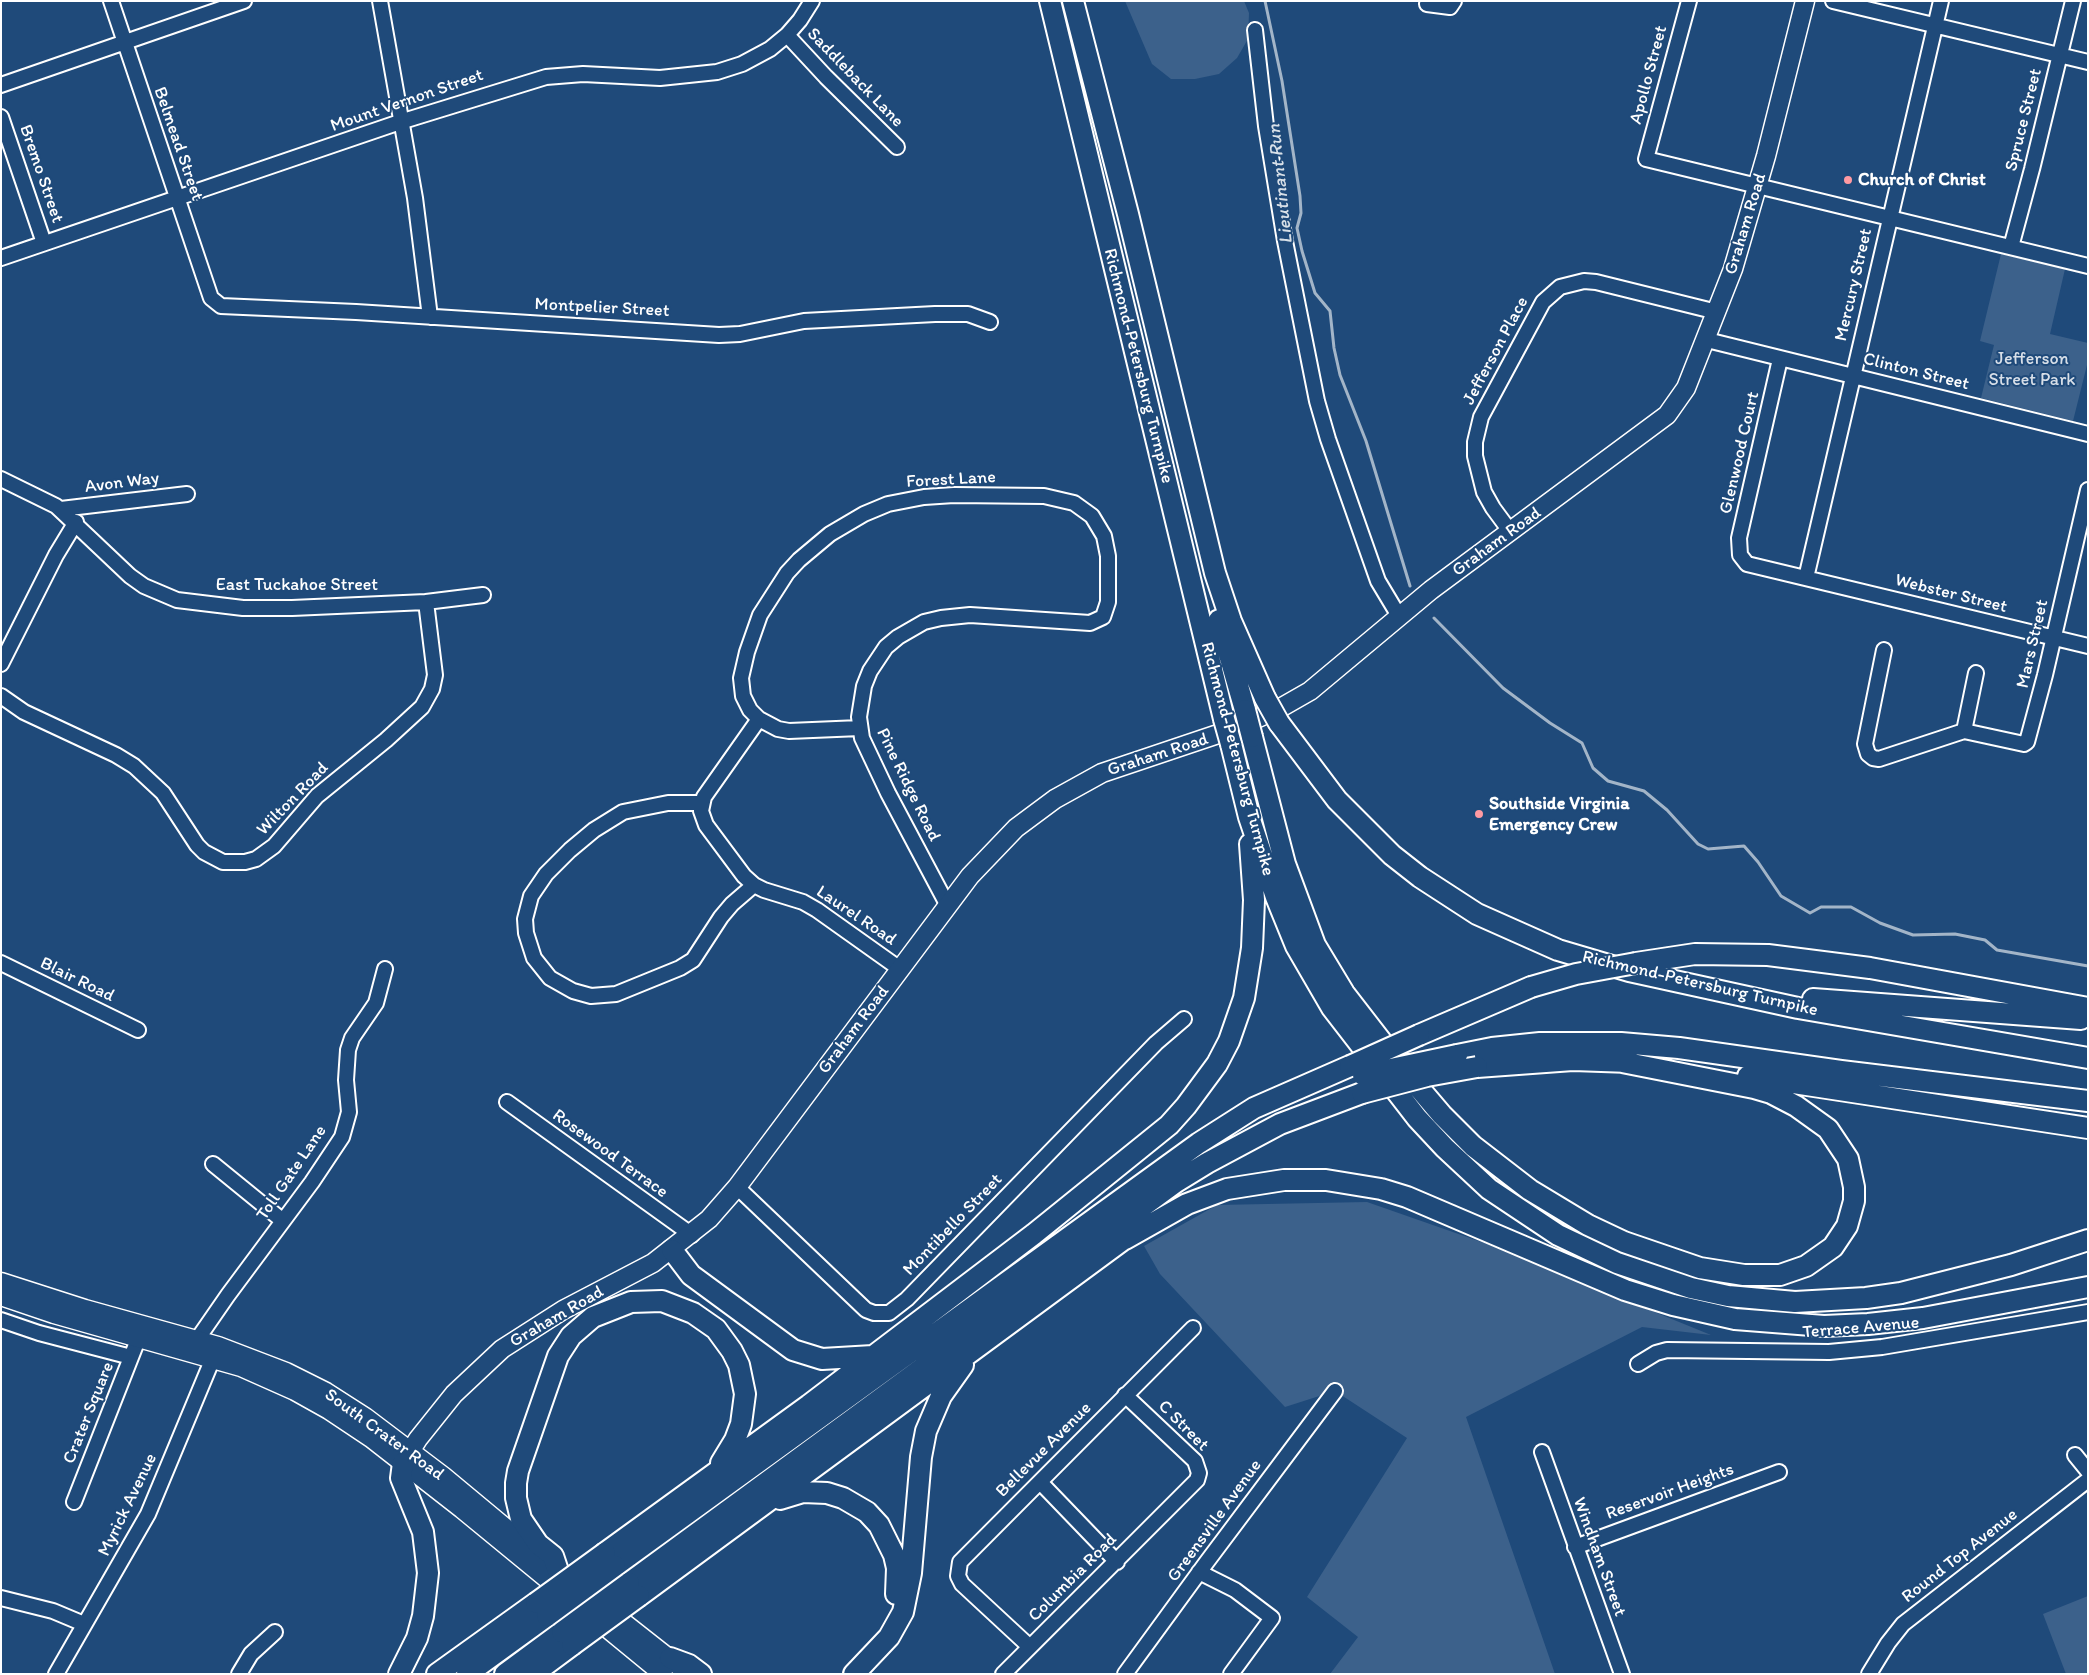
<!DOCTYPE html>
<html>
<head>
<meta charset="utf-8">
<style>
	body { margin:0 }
	#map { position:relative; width:2089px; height:1675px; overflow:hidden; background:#1f4a7a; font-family:Itim,sans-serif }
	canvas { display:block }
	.frame { position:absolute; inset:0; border:2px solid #fff; pointer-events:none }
</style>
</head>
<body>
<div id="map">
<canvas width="2089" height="1675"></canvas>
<div class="frame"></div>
</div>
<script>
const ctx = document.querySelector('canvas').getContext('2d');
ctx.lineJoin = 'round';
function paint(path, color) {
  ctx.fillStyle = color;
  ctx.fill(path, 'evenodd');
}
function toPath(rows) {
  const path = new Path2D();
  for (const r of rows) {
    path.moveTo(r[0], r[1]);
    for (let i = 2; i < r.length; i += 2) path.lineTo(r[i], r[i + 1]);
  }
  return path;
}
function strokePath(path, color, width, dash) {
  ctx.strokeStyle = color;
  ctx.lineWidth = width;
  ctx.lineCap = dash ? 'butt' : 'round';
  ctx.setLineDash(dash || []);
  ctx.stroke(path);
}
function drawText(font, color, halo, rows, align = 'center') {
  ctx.font = font + ' Itim,sans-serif';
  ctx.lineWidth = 4;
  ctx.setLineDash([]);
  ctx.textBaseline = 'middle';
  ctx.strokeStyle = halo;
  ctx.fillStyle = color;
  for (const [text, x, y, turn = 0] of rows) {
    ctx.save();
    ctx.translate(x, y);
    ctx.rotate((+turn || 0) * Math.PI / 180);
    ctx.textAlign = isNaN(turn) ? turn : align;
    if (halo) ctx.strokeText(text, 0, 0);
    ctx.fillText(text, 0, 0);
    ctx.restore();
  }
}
const green = toPath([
	[1125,1,1244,1,1249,13,1248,39,1237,58,1219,74,1195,79,1171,79,1152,64],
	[2001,254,2065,269,2050,334,2088,343,2088,361,2073,421,1981,398,1994,345,1980,341],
	[1367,1202,1490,1245,1711,1335,1642,1327,1466,1417,1555,1674,1330,1674,1358,1637,1307,1597,1407,1438,1335,1391,1285,1407,1160,1274,1144,1246,1217,1205],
	[2088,1596,2088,1674,2066,1674,2043,1614]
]);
const stream = toPath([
	[1265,1,1282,81,1300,196,1301,213,1297,228,1302,251,1315,293,1330,311,1334,348,1340,375,1366,441,1410,586],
	[1434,618,1503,688,1550,723,1582,743,1593,768,1608,781,1644,791,1667,810,1698,844,1708,849,1744,846,1758,862,1781,896,1810,913,1821,907,1851,907,1880,923,1913,935,1955,934,1985,940,1997,950,2088,966]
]);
const minor = toPath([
	[111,1,211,298,221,306,356,312,719,335,740,334,804,321,935,314,968,314,990,322],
	[380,1,415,198,430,317],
	[1689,1,1646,159,2088,266],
	[1833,1,2088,62],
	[1427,4,1450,7,1454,1],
	[1255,30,1266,126,1285,241,1317,401,1328,439,1378,581,1399,616],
	[787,35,826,77,897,147],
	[1,85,244,1],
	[1,117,44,243],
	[2011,247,2032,169,2073,1],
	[1,258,400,122,546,77,583,74,660,78,717,72,742,64,770,49,787,35,800,20,812,1],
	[1707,340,2088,434],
	[1780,359,1739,538,1740,555,1747,564,2088,646],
	[1,479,56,506,130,576,144,586,177,600,243,608,292,608,426,602,483,595],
	[61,509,187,494],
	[1510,531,1493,508,1484,492,1475,456,1475,442,1481,417,1543,302,1560,287,1584,281,1596,282,1717,312],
	[1806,578,1941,1],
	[1884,650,1865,744,1868,754,1873,758,1879,759,1964,731,1976,673],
	[1,664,56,555,76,522],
	[1,696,24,712,116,755,134,766,163,793,197,845,204,852,223,862,245,862,256,859,274,846,317,796,386,740,422,707,432,689,435,675,426,602],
	[759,719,704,797,701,811,706,825,744,876,754,885,764,890,803,902,817,910,900,969],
	[860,728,789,731,778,729,759,719,750,710,743,696,741,678,747,652,760,615,787,573,799,560,830,534,864,514,888,504,924,497,954,495,1044,496,1074,503,1092,516,1104,536,1108,556,1108,602,1103,617,1090,623,970,615,941,618,924,622,898,637,886,647,870,671,864,686,859,717,862,738,888,793,948,906],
	[1964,731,2024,744,2027,742,2045,675,2088,490],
	[702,803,668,803,623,812,594,830,570,850,546,874,531,896,525,919,526,933,534,958,550,978,573,991,591,996,616,994,680,968,693,960,721,917,732,904,754,885],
	[1,963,138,1030],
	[507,1102,692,1235],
	[213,1164,283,1221],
	[737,1187,866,1310,874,1313,889,1313,907,1299,1156,1043,1184,1019],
	[1,1320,39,1333,131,1357],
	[192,1347,228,1295,312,1182,342,1137,349,1112,346,1080,348,1050,352,1038,376,1003,385,969],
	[1638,1364,1656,1353,1667,1350,1829,1352,1882,1347,2088,1312],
	[1542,1452,1622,1674],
	[2075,1455,2088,1471],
	[1040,1482,1117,1562],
	[74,1502,139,1337],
	[1575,1547,1779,1472],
	[1199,1572,1235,1590,1272,1618,1231,1674],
	[1,1598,53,1611,84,1624],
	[1030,1647,962,1584,958,1576,960,1562,1193,1328],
	[56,1674,148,1514,216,1351],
	[239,1674,251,1654,275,1632],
	[1003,1674,1197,1480,1199,1473,1195,1461,1125,1395],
	[1125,1674,1206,1563,1335,1391],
	[1869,1674,1888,1643,1903,1624,2088,1480]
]);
const major = toPath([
	[1,1282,85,1309,218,1346,286,1372,326,1392,365,1417,443,1476,544,1560],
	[1,1296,54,1314,241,1367,295,1391,329,1410,371,1438,462,1509,663,1674],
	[403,1463,418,1439,454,1394,502,1349,563,1310,653,1263,709,1219,737,1187,970,876,1016,828,1055,799,1102,773,1236,728,1282,707,1310,691,1431,590,1667,415,1686,388,1733,269,1766,156,1805,1],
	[572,1582,680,1667]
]);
const highway = toPath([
	[1050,1,1224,719],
	[1073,1,1128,214,1215,573,1231,621,1265,698],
	[1219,620,1245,710],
	[1279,723,1337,800,1392,855,1420,877,1477,914,1558,950,1629,971,1798,1008,2088,1058],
	[1252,737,1285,864,1315,945,1344,993,1402,1068,1442,1115,1473,1146,1530,1190,1588,1225,1624,1242,1700,1268,1744,1275,1780,1275,1806,1266,1833,1247,1847,1226,1854,1201,1854,1187,1848,1159,1828,1129,1796,1106,1771,1093,1754,1088,1617,1061],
	[1231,744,1249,817,1276,897,1296,946,1332,1008,1417,1118,1445,1148,1489,1189,1558,1235,1617,1263,1691,1288,1728,1296,1795,1302,1866,1298,1901,1293,2011,1265,2088,1240],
	[1636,963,1695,954,1768,955,1870,968,2088,1008],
	[1813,999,2081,1019],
	[1419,1035,1531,987],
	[1457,1055,1492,1048,1540,1043,1621,1043,1679,1048,1841,1071,2088,1101],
	[1477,1067,1573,1060,1630,1062],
	[1748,1076,2088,1128],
	[1125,1239,1187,1204,1227,1189,1284,1180,1326,1180,1381,1189,1407,1197,1625,1290,1673,1305,1735,1319,1824,1326,1868,1324,1923,1318,2088,1287],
	[672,1250,691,1275,793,1350,822,1359,873,1356],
	[780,1499,803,1492,827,1493,843,1498,867,1512,879,1525,894,1555,897,1568,896,1594],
	[605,1553,809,1405,1034,1234,1169,1125,1186,1106,1217,1064,1229,1041,1244,998,1252,948,1254,900,1250,844],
	[615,1566,1199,1143,1254,1108,1350,1066],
	[558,1571,553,1556,538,1544,521,1519,516,1498,516,1483,518,1471,558,1356,571,1336,593,1317,631,1302,662,1301,693,1313,716,1329,732,1351,739,1365,745,1394,741,1424,735,1440,721,1463],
	[629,1583,1176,1182,1207,1163,1280,1124,1362,1093],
	[639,1596,1135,1231],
	[670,1658,689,1665,701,1674],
	[399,1674,417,1638,423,1616,428,1573,423,1532,401,1478,403,1463],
	[437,1674,536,1603],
	[467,1674,547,1616],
	[505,1674,562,1632],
	[533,1674,572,1645],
	[854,1674,889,1637,903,1612,911,1573,921,1457,926,1431,941,1396,963,1365]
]);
const highwayBridge = toPath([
	[1265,698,1279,723],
	[1245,710,1252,737],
	[1224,719,1231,744],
	[1531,987,1576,974,1636,963],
	[1350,1066,1419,1035],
	[1363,1075,1457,1055],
	[1362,1093,1427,1076,1477,1067],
	[536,1603,605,1553],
	[547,1616,615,1566],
	[562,1632,629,1583],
	[572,1645,639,1596]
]);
const markers = [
	[1848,180,5,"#ff9aa2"],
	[1479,814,5,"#ff9aa2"]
];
const streetNames = [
	["Apollo Street",1649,75,-75],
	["Saddleback Lane",855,78,46],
	["Mount Vernon Street",407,101,-19],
	["Spruce Street",2024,120,-76],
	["Belmead Street",178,144,71],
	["Bremo Street",41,174,71],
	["Graham Road",1746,224,-73],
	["Mercury Street",1854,285,-77],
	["Montpelier Street",602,308,3],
	["Jefferson Place",1496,351,-62],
	["Richmond-Petersburg Turnpike",1138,366,76],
	["Clinton Street",1916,372,14],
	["Glenwood Court",1740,453,-77],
	["Forest Lane",951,480,-3],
	["Avon Way",122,483,-7],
	["Graham Road",1497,542,-36],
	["East Tuckahoe Street",297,585],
	["Webster Street",1951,594,14],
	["Mars Street",2033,644,-77],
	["Graham Road",1158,755,-18],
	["Richmond-Petersburg Turnpike",1237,759,75],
	["Pine Ridge Road",908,785,64],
	["Wilton Road",293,799,-46],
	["Laurel Road",856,916,34],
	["Blair Road",77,980,26],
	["Richmond-Petersburg Turnpike",1700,984,13],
	["Graham Road",854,1030,-53],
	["Rosewood Terrace",610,1154,36],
	["Toll Gate Lane",292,1173,-56],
	["Montibello Street",953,1225,-46],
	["Graham Road",557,1317,-30],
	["Terrace Avenue",1861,1328,-5],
	["Crater Square",89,1413,-68],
	["C Street",1183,1426,45],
	["South Crater Road",384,1435,36],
	["Bellevue Avenue",1044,1450,-45],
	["Reservoir Heights",1670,1492,-20],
	["Myrick Avenue",128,1505,-64],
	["Greensville Avenue",1215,1521,-54],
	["Round Top Avenue",1960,1556,-38],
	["Windham Street",1599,1557,70],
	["Columbia Road",1073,1578,-45]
];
const poiNames = [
	["Church of Christ",1858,180],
	["Southside Virginia",1489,804],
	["Emergency Crew",1489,825]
];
const parkNames = [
	["Jefferson",2032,359],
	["Street Park",2032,380]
];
const waterNames = [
	["Lieutinant Run",1281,184,-96]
];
paint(green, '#3c618b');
strokePath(stream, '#a3b5c8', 3);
strokePath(minor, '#fff', 18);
strokePath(major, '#fff', 21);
strokePath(highway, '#fff', 24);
strokePath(minor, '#1f4a7a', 14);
strokePath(major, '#1f4a7a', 18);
strokePath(highway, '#1f4a7a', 20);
strokePath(highwayBridge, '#fff', 24, []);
strokePath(highwayBridge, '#1f4a7a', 20);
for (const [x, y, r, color] of markers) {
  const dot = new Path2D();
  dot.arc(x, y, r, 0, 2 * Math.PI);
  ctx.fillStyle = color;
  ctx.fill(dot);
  strokePath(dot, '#1f4a7a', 2);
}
drawText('18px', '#fff', '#1f4a7a', streetNames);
drawText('bold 18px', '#fff', '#1f4a7a', poiNames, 'left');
drawText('18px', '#d8dfe8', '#1f4a7a', parkNames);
drawText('italic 19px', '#d8e0e8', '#1f4a7a', waterNames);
</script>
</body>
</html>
